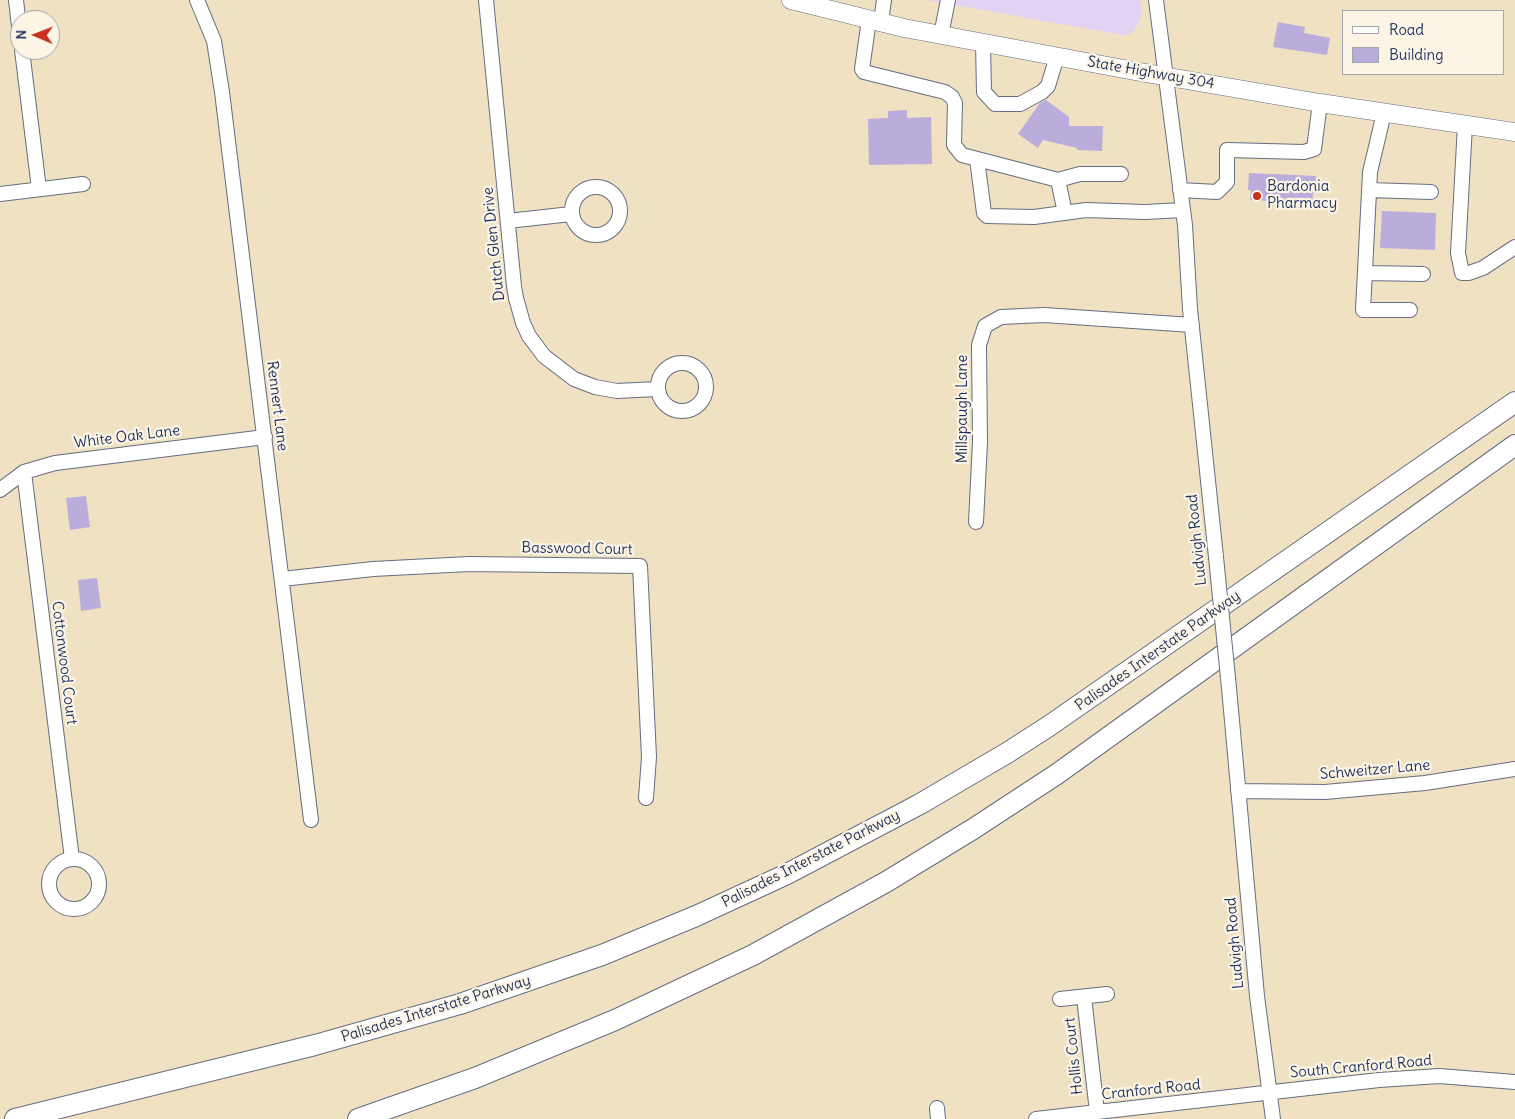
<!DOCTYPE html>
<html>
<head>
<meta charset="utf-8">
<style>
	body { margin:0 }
	#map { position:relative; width:1515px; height:1119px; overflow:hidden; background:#efe1c1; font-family:Delius,sans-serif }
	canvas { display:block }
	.legend { position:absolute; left:1342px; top:10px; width:162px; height:65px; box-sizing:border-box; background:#fcf5e5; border:1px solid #a2a6af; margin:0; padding:6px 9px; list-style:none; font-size:15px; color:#1b2f5e }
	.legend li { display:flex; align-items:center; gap:10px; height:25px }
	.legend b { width:25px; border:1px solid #a2a6af }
	.north { position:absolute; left:10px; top:10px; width:50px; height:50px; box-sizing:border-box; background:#fcf5e5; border:1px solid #a2a6af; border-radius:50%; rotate:271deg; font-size:14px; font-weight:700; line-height:20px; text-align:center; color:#1b2f5e }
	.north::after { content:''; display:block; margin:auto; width:18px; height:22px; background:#c8321e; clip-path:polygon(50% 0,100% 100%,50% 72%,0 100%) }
</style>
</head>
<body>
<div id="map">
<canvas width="1515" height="1119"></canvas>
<ul class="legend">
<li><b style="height:6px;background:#fff"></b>Road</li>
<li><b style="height:14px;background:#baaddc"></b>Building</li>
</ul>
<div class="north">N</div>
</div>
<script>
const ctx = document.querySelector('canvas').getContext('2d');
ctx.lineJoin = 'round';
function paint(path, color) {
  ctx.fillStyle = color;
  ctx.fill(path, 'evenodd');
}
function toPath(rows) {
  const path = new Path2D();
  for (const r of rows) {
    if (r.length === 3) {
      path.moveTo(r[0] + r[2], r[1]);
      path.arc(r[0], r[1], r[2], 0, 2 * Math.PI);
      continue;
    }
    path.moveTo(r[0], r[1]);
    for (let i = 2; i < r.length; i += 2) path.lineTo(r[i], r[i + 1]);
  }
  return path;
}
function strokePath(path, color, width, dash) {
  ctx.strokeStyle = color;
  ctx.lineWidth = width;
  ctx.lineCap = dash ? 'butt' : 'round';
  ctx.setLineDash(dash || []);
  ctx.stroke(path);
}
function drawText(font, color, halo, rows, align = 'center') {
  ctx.font = font + ' Delius,sans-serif';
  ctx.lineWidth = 4.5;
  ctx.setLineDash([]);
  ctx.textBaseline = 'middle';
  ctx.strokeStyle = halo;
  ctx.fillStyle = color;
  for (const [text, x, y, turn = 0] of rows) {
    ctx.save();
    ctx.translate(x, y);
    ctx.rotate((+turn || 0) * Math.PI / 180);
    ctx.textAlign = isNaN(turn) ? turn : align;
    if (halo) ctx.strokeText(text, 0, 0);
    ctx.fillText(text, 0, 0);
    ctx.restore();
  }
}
const built = toPath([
	[927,0,1140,0,1142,15,1134,31,1130,34,1122,35]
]);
const building = toPath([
	[1278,22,1305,27,1304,33,1330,38,1327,55,1273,47],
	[1046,100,1069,117,1069,126,1103,126,1102,151,1077,150,1077,148,1043,140,1038,148,1018,134,1040,103],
	[907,110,907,118,931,117,932,164,869,165,868,119,888,118,888,111],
	[1249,173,1316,176,1315,193,1313,193,1312,203,1250,200,1251,190,1248,190],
	[1382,211,1436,213,1435,250,1380,248],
	[86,496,90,527,70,530,66,498],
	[97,578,101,608,81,611,78,580]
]);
const minor = toPath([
	[16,0,20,35],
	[197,0,214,41,222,92,311,820],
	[486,0,514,286,516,298,523,323,529,336,544,356,574,379,595,387,617,391,657,389],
	[1156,0,1185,225,1190,309,1216,557],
	[869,20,862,69,864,72,945,92,952,97,955,103,954,145,962,155,1058,180,1080,174,1121,174],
	[881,22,884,0],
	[941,35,948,0],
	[983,43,984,92,995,104,1020,104,1042,92,1048,86,1057,56],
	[22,50,39,189],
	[1384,113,1370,172,1363,310,1410,310],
	[1465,125,1458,253,1462,273,1469,273,1483,268,1515,247],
	[977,159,984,213,987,216,1034,217,1086,210,1145,212,1183,210],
	[1058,180,1065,213],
	[596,211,24],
	[1180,190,1217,192,1227,182,1227,150,1304,152,1314,149,1320,103],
	[1369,190,1431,192],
	[0,194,83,184],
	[508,221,571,214],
	[1365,273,1423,274],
	[682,387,24],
	[24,472,72,859],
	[0,490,24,472,55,463,265,437],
	[976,522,980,442,979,345,985,326,1001,317,1044,315,1192,325],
	[282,579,373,569,469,564,640,566,649,757,646,798],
	[1229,688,1257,996,1273,1119],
	[1238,791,1325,792,1425,783,1515,769],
	[74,884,25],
	[1084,997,1097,1112],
	[1060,999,1107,994],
	[937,1108,938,1119],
	[1036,1119,1379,1080,1439,1076,1515,1082]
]);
const major = toPath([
	[791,0,904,28,1140,72,1320,103,1515,132]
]);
const highway = toPath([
	[15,1119,315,1045,460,1004,602,955,696,916,787,874,920,804,1007,753,1049,726,1515,402],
	[358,1119,475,1078,615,1020,753,955,886,882,973,829,1057,774,1515,445]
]);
const minorBridge = toPath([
	[1216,557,1229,688]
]);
const markers = [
	[1257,196,5,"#c8321e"]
];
const streetNames = [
	["State Highway 304",1151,73,10],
	["Dutch Glen Drive",494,244,-96],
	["Rennert Lane",277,406,83],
	["Millspaugh Lane",963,409,-90],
	["White Oak Lane",127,437,-7],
	["Ludvigh Road",1197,540,-96],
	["Basswood Court",577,549,1],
	["Palisades Interstate Parkway",1158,651,-35],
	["Cottonwood Court",64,663,83],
	["Schweitzer Lane",1375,770,-5],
	["Palisades Interstate Parkway",811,859,-27],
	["Ludvigh Road",1235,943,-95],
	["Palisades Interstate Parkway",436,1009,-17],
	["Hollis Court",1074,1056,-96],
	["South Cranford Road",1361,1067,-5],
	["Cranford Road",1151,1090,-6]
];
const poiNames = [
	["Bardonia",1267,187],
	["Pharmacy",1267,204]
];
paint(built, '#e3d3f2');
paint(building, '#baaddc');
strokePath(minor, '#656d81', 16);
strokePath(major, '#656d81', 19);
strokePath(highway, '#656d81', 22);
strokePath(minor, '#fff', 14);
strokePath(major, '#fff', 18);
strokePath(highway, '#fff', 20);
strokePath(minorBridge, '#656d81', 16, []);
strokePath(minorBridge, '#fff', 14);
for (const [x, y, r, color] of markers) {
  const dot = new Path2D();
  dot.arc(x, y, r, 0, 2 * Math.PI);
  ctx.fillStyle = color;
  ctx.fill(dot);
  strokePath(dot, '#fcf5e5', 2);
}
drawText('15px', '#1b2f5e', '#fcf5e5', streetNames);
drawText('15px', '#1b2f5e', '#fcf5e5', poiNames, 'left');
</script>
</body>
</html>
